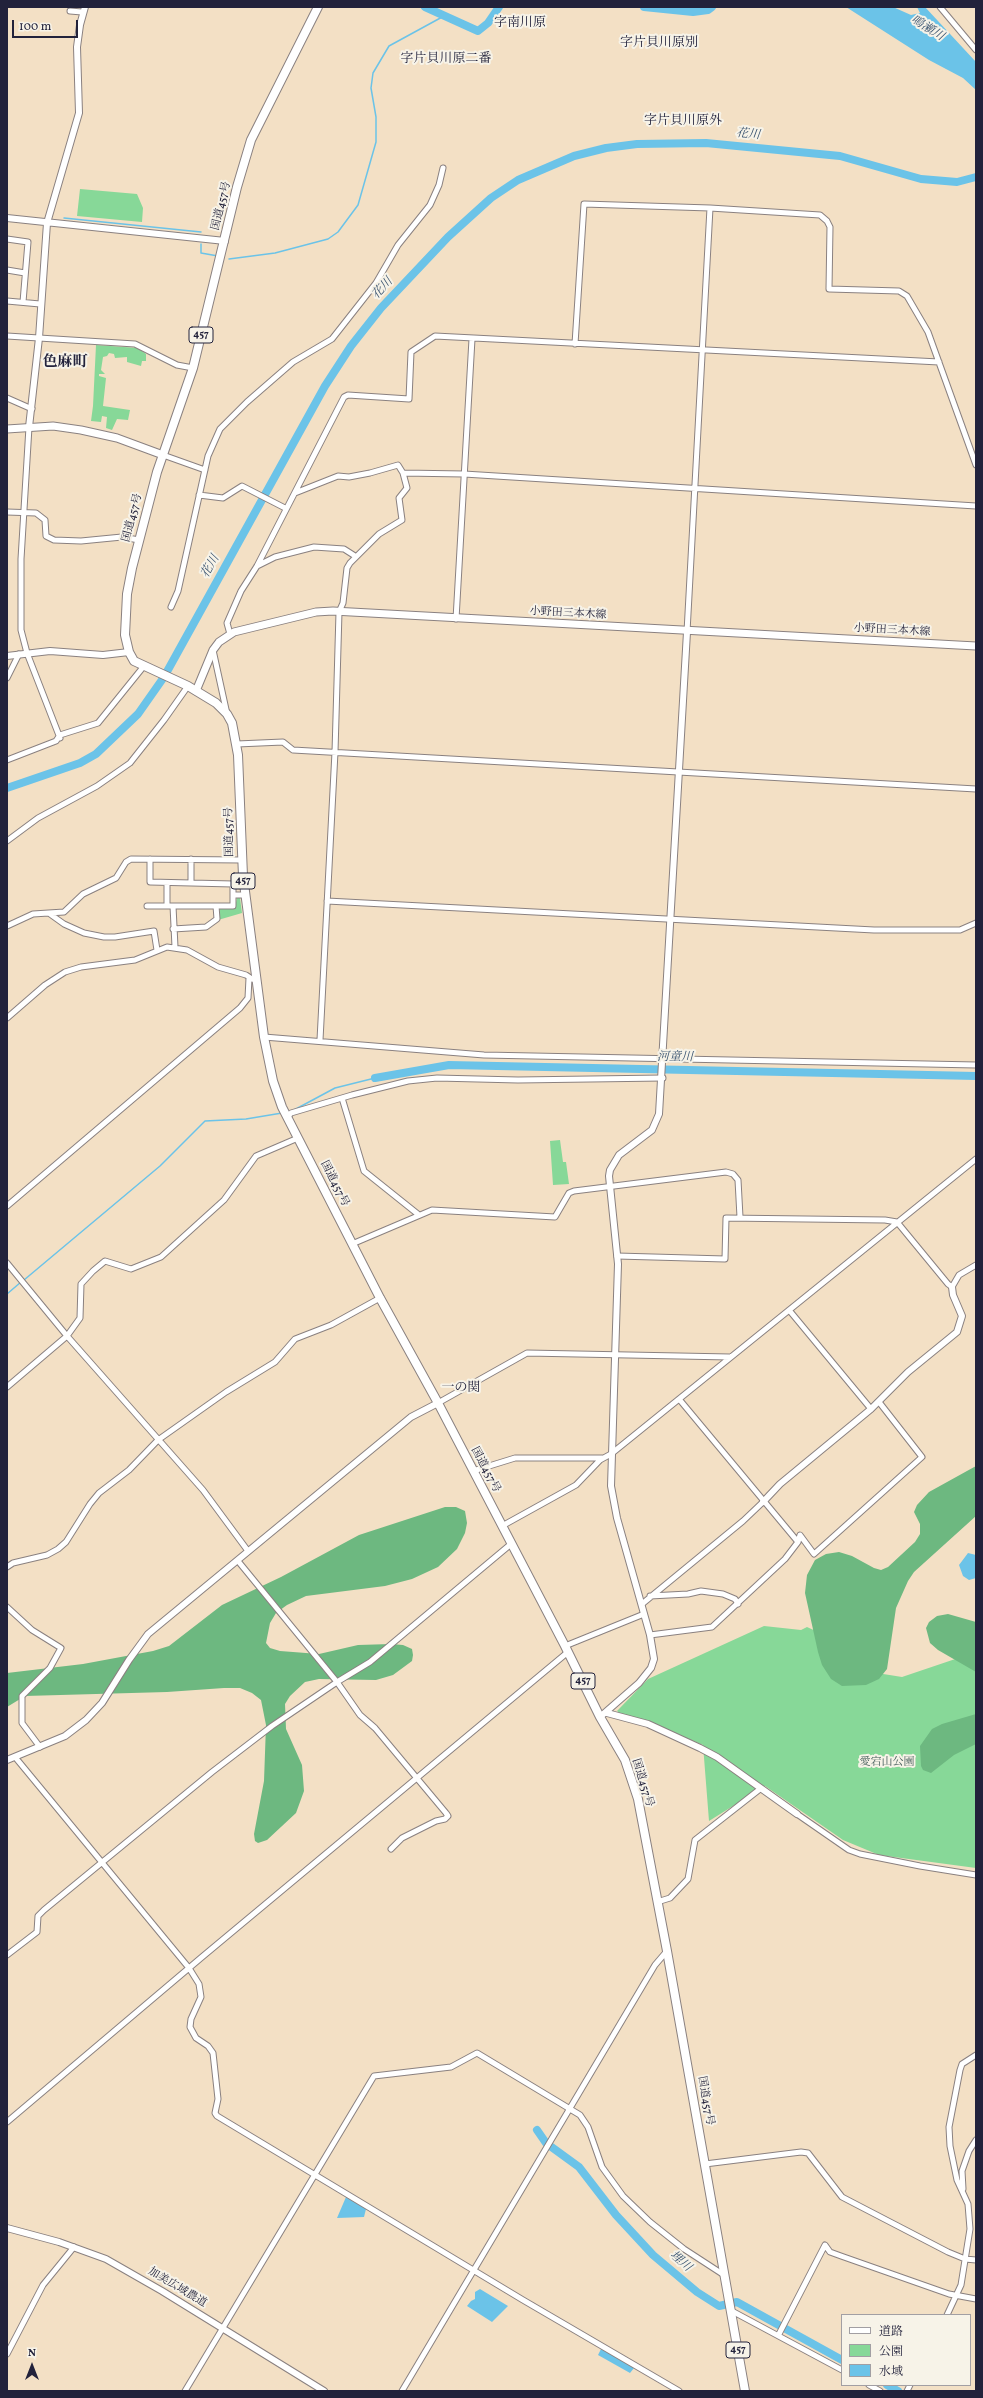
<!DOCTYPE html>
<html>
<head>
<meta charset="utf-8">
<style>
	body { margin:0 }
	#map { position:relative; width:983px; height:2398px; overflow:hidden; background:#f3e0c5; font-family:Vollkorn,"Noto Serif JP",serif }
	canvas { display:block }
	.frame { position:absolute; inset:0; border:8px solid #22223b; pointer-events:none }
	.legend { position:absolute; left:841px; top:2314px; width:130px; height:72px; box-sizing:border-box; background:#f7f3e8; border:1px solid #a29fa3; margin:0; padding:5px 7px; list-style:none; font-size:12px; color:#22223b }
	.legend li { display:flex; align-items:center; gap:8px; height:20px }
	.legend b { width:20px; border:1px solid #a29fa3 }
	.north { position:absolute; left:12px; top:2346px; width:40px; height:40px; -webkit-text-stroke:3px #f7f3e8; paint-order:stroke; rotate:0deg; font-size:11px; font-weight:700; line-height:16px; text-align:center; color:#22223b }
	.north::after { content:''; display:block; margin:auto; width:14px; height:18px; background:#22223b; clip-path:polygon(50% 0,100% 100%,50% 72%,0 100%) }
	.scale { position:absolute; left:12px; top:20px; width:66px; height:18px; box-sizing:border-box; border:2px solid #22223b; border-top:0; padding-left:5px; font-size:12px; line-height:14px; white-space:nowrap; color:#22223b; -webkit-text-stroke:3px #f7f3e8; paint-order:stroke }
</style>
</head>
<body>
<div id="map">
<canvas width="983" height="2398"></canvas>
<div class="frame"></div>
<ul class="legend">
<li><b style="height:5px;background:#fff"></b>道路</li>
<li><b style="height:11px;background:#87d898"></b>公園</li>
<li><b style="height:11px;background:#6bc3e8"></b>水域</li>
</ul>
<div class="north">N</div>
<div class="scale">100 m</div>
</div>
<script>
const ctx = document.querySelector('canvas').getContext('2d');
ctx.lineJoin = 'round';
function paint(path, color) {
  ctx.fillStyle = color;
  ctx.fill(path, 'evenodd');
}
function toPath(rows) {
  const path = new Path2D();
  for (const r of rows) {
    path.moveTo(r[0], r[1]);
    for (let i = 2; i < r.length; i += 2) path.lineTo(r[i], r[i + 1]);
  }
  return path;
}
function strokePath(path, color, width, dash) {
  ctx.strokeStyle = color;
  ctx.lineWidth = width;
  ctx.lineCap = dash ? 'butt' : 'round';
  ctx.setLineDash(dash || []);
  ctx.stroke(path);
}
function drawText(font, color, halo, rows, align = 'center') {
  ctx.font = font + ' Vollkorn,"Noto Serif JP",serif';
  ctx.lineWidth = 4;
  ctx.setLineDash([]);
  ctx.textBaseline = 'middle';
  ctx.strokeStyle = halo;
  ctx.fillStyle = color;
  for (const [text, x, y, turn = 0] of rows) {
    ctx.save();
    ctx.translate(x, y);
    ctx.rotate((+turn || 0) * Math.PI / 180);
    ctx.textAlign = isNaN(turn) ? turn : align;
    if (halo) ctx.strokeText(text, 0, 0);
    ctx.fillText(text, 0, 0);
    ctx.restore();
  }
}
const green = toPath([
	[80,189,137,194,143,208,142,222,77,216],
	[96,345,138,348,146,354,146,361,142,361,141,366,127,362,127,357,115,358,114,354,109,353,107,356,103,357,101,370,105,374,99,374,99,376,106,378,103,406,130,410,128,420,117,419,112,430,106,428,107,417,102,416,101,422,91,421,93,406],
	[237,898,240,898,242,913,218,920,220,908,235,907],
	[560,1140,563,1162,566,1162,569,1184,553,1185,550,1141],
	[764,1626,801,1630,807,1627,853,1648,877,1673,902,1677,976,1652,976,1868,879,1855,843,1840,765,1786,709,1821,703,1745,648,1722,623,1716,617,1711,648,1679]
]);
const forest = toPath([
	[976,1466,976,1516,914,1572,908,1581,896,1608,887,1669,879,1679,866,1685,842,1686,831,1679,822,1665,818,1652,805,1593,807,1575,815,1560,826,1554,839,1552,852,1556,874,1568,881,1570,888,1567,915,1542,920,1534,920,1524,914,1512,917,1505,929,1492],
	[445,1507,456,1507,465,1511,467,1523,465,1533,457,1549,438,1567,412,1579,385,1586,306,1596,287,1605,276,1613,270,1623,266,1643,270,1648,280,1651,319,1654,358,1645,391,1644,403,1645,412,1649,413,1655,412,1661,393,1675,376,1680,319,1679,305,1682,290,1696,285,1704,286,1729,302,1765,304,1791,296,1813,267,1840,258,1843,255,1841,254,1834,264,1781,266,1725,261,1700,252,1693,240,1688,224,1688,167,1692,25,1696,7,1707,7,1673,83,1664,153,1651,169,1646,222,1605,281,1577,359,1535],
	[948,1614,976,1622,976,1672,938,1650,930,1643,926,1628,929,1622,937,1616],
	[976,1714,976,1744,954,1755,931,1773,923,1770,921,1766,920,1746,932,1729,942,1724]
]);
const water = toPath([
	[846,7,893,7,911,15,920,13,917,7,925,7,976,62,976,90,963,78,929,60],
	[968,1553,976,1555,976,1578,969,1580,963,1576,959,1565],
	[346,2197,366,2209,364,2217,337,2218],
	[480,2289,508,2306,492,2322,467,2306,471,2301,475,2299,475,2292],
	[601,2349,634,2368,630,2373,598,2355]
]);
const stream = toPath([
	[64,218,201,232],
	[201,244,201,253,218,256],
	[229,259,275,253,328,239,338,232,358,205,376,142,376,117,371,88,373,73,389,46,444,16],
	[294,1110,335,1088,375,1078],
	[24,1280,160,1166,205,1121,246,1119,282,1113],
	[7,1294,21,1282]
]);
const river = toPath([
	[425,7,478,31,488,23,499,7],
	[644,7,693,12,708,10,712,7],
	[7,788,80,763,96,754,138,714,164,677,325,386,351,346,381,308,448,237,491,198,518,180,574,156,606,148,637,144,706,143,840,156,921,179,957,182,976,177],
	[375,1078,449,1065,976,1076],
	[537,2130,546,2143,579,2167,616,2215,653,2255,697,2292,719,2306,737,2302,842,2360],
	[887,2385,898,2391]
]);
const minor = toPath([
	[940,7,976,50],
	[70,11,82,12],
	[7,239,28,242,23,302],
	[7,270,25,273],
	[7,301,40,304],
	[7,336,135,344,177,365,193,368],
	[575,344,584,204,710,208,820,215,827,221,830,227,829,289,899,291,907,296,928,332,976,465],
	[7,398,32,409],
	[29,427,21,559,21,630,27,653,60,738],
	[163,455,205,470],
	[295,493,338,476,349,477,370,473,398,465,403,473],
	[199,495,223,498,242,486,285,508],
	[7,512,36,513,45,520,46,536,54,540,81,541,122,537,139,540],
	[257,566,275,557,314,547,344,549,355,556],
	[171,607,178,591,208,456,220,429,247,402,293,362,332,339,376,283,398,245,430,205,439,185,443,168],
	[456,619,472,339],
	[687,632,710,208],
	[230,634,227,623,241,591,257,566,344,397,348,395,409,399,411,352,435,336,939,362],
	[213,650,227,714],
	[7,678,19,654],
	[237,744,283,742,293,750,976,789],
	[7,760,56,741,60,735,98,723,144,666],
	[7,841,38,818,97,786,130,763,164,720,188,686],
	[191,859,191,883],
	[167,883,167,906],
	[233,895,245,895],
	[327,901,874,930,960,930,976,923],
	[147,906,233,906,233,884,150,882,150,859],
	[173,906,175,947],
	[50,914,64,924,84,933,104,937,115,937,154,931,157,950],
	[7,926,33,914,64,912,83,894,116,878,126,862,131,859,242,860],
	[173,929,206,927,217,919,216,906],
	[7,1018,45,985,65,972,81,967,135,960,167,947,187,950,218,967,246,975,252,979],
	[264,1037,484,1055,976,1065],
	[320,1040,335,752,339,612,343,603,347,568,350,563,379,534,402,520,399,498,407,488,403,473,464,474,976,506],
	[342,1098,364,1171,419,1215],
	[287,1118,291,1113,352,1095,408,1081,437,1078,518,1080,663,1078],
	[7,1206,240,1008,248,998,249,978],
	[352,1244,432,1210,555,1217,569,1193,574,1191,726,1172,733,1174,738,1180,740,1217],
	[617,1256,725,1259,726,1218,885,1220,897,1222,948,1284,952,1287,959,1275,976,1265],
	[7,1263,67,1336,203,1490,248,1551],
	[789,1310,871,1409],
	[7,1387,67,1336,80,1318,81,1284,93,1271,105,1261,131,1269,161,1257,224,1200,256,1156,298,1138],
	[679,1399,798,1542],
	[438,1403,527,1353,730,1357],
	[473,1471,515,1458,602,1458],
	[502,1526,576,1485,600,1460,611,1454,976,1159],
	[238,1561,337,1682,360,1715,375,1728,446,1813,448,1816,445,1819,436,1821,402,1838,391,1849],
	[7,1567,13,1563,47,1555,58,1549,66,1542,90,1504,99,1493,129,1470,158,1440,226,1392,275,1362,295,1339,331,1325,380,1298],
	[650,1596,688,1594,701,1591,723,1594,735,1599,738,1604],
	[642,1604,743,1521,763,1502],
	[7,1607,32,1630,61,1648,50,1668,22,1696,22,1723,40,1747],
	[650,1635,712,1627,785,1559,798,1542,800,1535,814,1554,922,1457,879,1402],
	[565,1646,644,1614],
	[15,1757,189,1968,199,1984,201,1997,191,2019,190,2027,196,2038,208,2046,213,2053,218,2099,215,2113,217,2116,523,2300,679,2391],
	[797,1814,849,1850,860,1854,920,1866,976,1875],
	[657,1902,670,1898,688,1879,695,1840,760,1789],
	[7,1955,37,1932,38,1916,44,1910,212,1772,272,1726,337,1682,370,1662,511,1544],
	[7,2122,202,1957,568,1652],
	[705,2164,801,2152,808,2153,842,2197,948,2252,965,2259,976,2260],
	[963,2189,962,2171,969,2151,976,2140],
	[730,2310,842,2370],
	[947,2315,961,2285,970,2229,968,2204,957,2180,950,2146,949,2127,960,2070,962,2064,976,2055],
	[779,2334,825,2245,830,2252,841,2256,949,2294,976,2299],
	[7,2354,43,2285,74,2247],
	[869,2385,880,2391],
	[185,2391,374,2076,451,2067,477,2053,580,2115,588,2127,602,2167,623,2196,650,2222,684,2249,724,2275],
	[402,2391,655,1965,667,1951],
	[907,2391,910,2385]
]);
const tertiary = toPath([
	[7,218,225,241],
	[29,427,39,338,47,223,79,113,77,47,80,25,85,7],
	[7,656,50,651,103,655,129,652],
	[763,1502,780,1484,871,1409,908,1372,957,1332,962,1316,953,1295,952,1287],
	[607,1713,648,1724,700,1748,717,1757,797,1814],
	[600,1717,639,1683,651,1668,654,1659,650,1635,617,1518,611,1486,618,1264,609,1176,610,1170,619,1155,652,1130,659,1114,687,632],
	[7,1760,65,1736,86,1720,102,1703,129,1660,148,1634,411,1417,438,1403],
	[7,2228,59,2242,106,2259,162,2291,324,2391]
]);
const secondary = toPath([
	[7,429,53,426,81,430,117,438,163,455],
	[196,691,213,650,219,642,234,632,316,612,333,611,976,646]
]);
const trunk = toPath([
	[318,7,251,140,237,187,193,368,157,472,132,568,127,594,125,635,129,652,134,661,188,686,216,703,227,714,232,723,238,755,243,876,264,1037,273,1081,282,1107,380,1298,438,1403,565,1646,600,1717,625,1760,638,1799,667,1951,745,2391]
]);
const shields = [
	[201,335,24],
	[243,881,24],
	[583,1681,24],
	[738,2350,24]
];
const shieldNames = [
	["457",201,335],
	["457",243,881],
	["457",583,1681],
	["457",738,2350]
];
const streetNames = [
	["国道457号",222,206,-76],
	["国道457号",133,518,-75],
	["小野田三本木線",568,614,3],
	["小野田三本木線",892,631,3],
	["国道457号",230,832,-91],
	["国道457号",334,1184,63],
	["国道457号",485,1470,62],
	["国道457号",642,1783,73],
	["国道457号",705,2101,80],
	["加美広域農道",177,2288,31]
];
const parkNames = [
	["愛宕山公園",887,1763]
];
const waterNames = [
	["鳴瀬川",927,29,32],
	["花川",748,135,6],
	["花川",383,289,-47],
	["花川",211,567,-61],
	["河童川",675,1058,1],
	["埋川",680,2262,40]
];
const quarterNames = [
	["字南川原",520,24],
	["字片貝川原別",659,44],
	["字片貝川原二番",446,60],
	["字片貝川原外",683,122],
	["一の関",461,1389]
];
const districtNames = [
	["色麻町",65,363]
];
paint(green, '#87d898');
paint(forest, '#6db880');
paint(water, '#6bc3e8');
strokePath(stream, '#6bc3e8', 1.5);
strokePath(river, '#6bc3e8', 8);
strokePath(minor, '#8a8180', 7);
strokePath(tertiary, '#8a8180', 8);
strokePath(secondary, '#8a8180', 9);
strokePath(trunk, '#8a8180', 10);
strokePath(minor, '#fff', 5);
strokePath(tertiary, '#fff', 6);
strokePath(secondary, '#fff', 7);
strokePath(trunk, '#fff', 8);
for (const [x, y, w] of shields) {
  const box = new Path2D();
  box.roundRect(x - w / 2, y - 8, w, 16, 3);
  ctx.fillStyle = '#f7f3e8';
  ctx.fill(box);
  strokePath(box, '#22223b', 1);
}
drawText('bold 10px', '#22223b', null, shieldNames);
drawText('11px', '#22223b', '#f7f3e8', streetNames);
drawText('11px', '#405957', '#f7f3e8', parkNames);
drawText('italic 12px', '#38526f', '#f7f3e8', waterNames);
drawText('13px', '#22223b', '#f7f3e8', quarterNames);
drawText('bold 15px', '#22223b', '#f7f3e8', districtNames);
</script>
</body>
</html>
